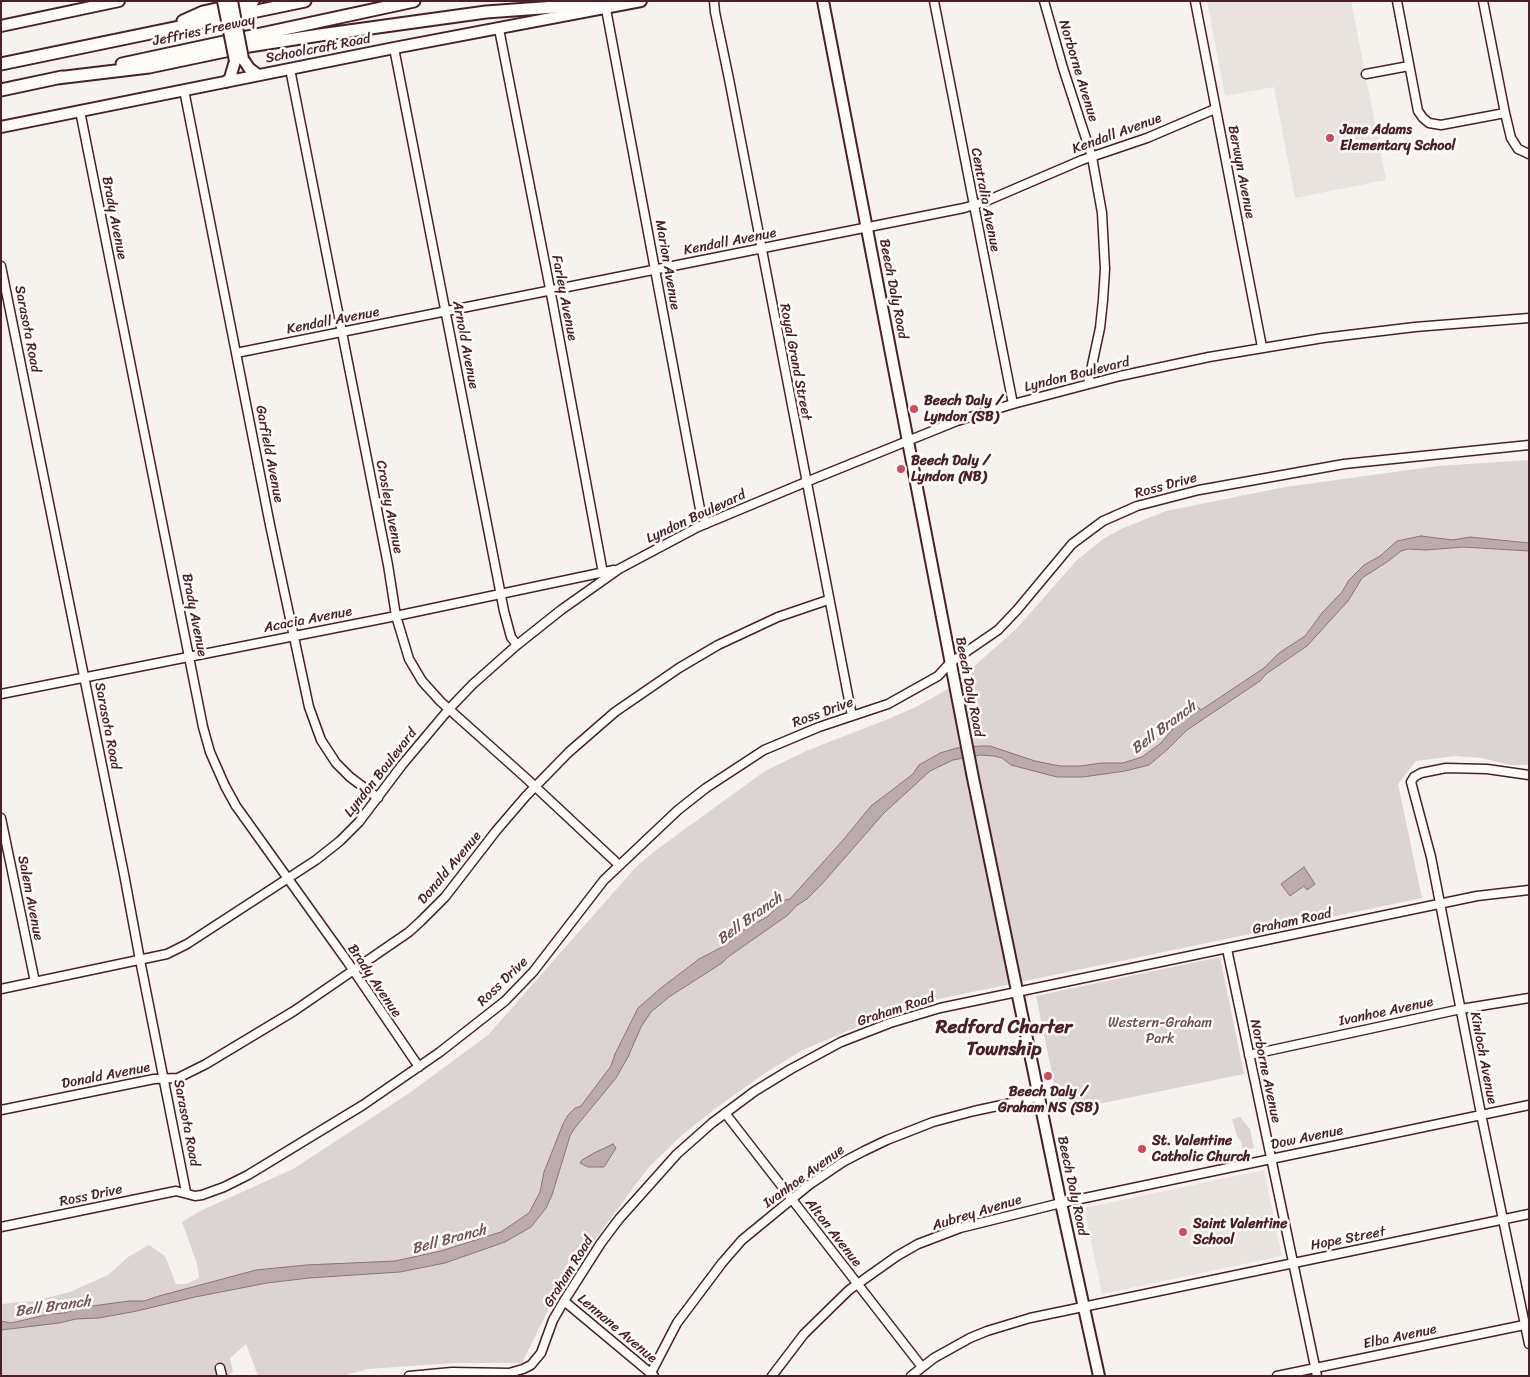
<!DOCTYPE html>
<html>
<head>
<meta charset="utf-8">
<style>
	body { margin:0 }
	#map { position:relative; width:1530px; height:1377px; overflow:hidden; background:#f6f3ef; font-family:Sriracha,sans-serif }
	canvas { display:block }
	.frame { position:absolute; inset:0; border:2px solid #4a1f2b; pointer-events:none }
</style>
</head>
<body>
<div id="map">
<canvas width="1530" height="1377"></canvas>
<div class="frame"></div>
</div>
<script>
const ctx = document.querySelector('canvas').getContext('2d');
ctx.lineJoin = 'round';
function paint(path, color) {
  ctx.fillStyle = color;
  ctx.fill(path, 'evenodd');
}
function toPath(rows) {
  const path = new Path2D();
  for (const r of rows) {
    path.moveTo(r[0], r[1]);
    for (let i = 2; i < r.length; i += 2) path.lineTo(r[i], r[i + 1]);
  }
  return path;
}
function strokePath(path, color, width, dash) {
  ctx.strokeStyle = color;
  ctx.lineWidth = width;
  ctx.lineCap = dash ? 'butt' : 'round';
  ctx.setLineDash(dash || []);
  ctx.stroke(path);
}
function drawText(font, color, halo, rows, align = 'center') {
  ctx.font = font + ' Sriracha,sans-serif';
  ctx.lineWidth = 5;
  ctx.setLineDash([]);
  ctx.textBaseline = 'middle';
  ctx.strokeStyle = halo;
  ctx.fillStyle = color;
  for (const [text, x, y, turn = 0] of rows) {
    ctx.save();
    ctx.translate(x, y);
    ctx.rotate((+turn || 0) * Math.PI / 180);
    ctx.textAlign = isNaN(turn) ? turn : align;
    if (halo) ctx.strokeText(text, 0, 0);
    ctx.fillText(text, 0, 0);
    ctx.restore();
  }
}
const built = toPath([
	[1207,1,1351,1,1386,180,1295,198,1274,87,1225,96],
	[1264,1170,1282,1256,1102,1294,1084,1208]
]);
const green = toPath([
	[1529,460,1529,765,1511,765,1481,758,1456,756,1416,761,1398,784,1422,898,934,1000,880,1017,803,1050,762,1075,719,1106,682,1135,650,1166,636,1184,557,1292,522,1363,455,1363,368,1369,341,1376,258,1376,246,1344,230,1358,233,1372,227,1376,1,1376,1,1304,33,1301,70,1292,108,1275,128,1257,149,1245,165,1256,176,1284,186,1284,199,1278,197,1264,182,1222,200,1211,293,1169,408,1094,488,1035,635,868,652,853,765,771,806,751,883,721,916,707,969,677,971,669,1016,629,1077,560,1103,539,1121,529,1166,511,1285,487,1438,466],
	[1220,957,1244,1074,1060,1112,1036,996],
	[1240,1117,1250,1129,1254,1148,1243,1150,1241,1141,1237,1136,1232,1119]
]);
const water = toPath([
	[1421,536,1453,540,1470,537,1529,543,1529,551,1463,547,1426,550,1408,549,1401,551,1387,562,1362,578,1348,601,1307,646,1266,674,1260,681,1187,730,1168,749,1149,765,1125,771,1083,777,1057,777,1011,765,1002,758,994,756,980,755,953,760,930,771,884,813,821,885,807,899,796,906,788,915,728,957,722,963,669,997,651,1012,641,1027,628,1057,616,1078,574,1129,570,1136,552,1195,546,1208,531,1227,505,1242,445,1263,400,1272,309,1278,267,1283,195,1297,137,1311,99,1318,76,1319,59,1323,1,1330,1,1321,11,1323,50,1314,64,1313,85,1307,129,1301,144,1301,159,1296,256,1270,306,1265,395,1261,441,1251,501,1232,529,1213,540,1192,544,1172,563,1124,568,1115,575,1108,581,1106,611,1066,615,1054,638,1008,661,988,699,959,724,946,746,928,767,917,785,900,790,899,844,839,871,806,913,774,919,765,940,753,957,748,981,746,990,746,1035,761,1060,766,1080,766,1102,763,1123,763,1142,757,1161,743,1176,725,1191,713,1188,709,1194,703,1201,710,1264,668,1279,653,1305,636,1322,613,1342,592,1349,580,1364,565,1380,556,1397,541,1421,536],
	[1304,867,1315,884,1307,890,1304,886,1290,896,1281,884,1304,867],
	[613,1144,616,1148,604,1167,588,1167,580,1163,582,1160,594,1153,613,1144]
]);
const minor = toPath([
	[714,1,715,12,729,79,852,716],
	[934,1,1013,404],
	[1044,1,1063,68,1092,157,1102,213,1105,269,1103,300,1100,328,1088,384],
	[1195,1,1262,347],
	[1397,1,1418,111,1423,118,1429,123,1441,125,1505,113],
	[1483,1,1505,113,1511,138,1518,149,1529,154],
	[606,9,700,509,706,524],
	[499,29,552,299,603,573],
	[394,48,504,611,511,637,517,645],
	[290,69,388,565,396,616,409,659,422,681,441,702,527,779,619,865],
	[1366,74,1409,66],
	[184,90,270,525,309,707,321,740,336,763,350,777,378,798],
	[80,111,203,727,210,752,225,786,236,806,347,961,419,1067],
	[1,266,124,874,140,960,186,1192],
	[236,353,964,208,984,202,1082,160,1147,138,1215,109],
	[1,694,396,616,614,570],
	[1529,775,1487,769,1446,768,1421,773,1414,777,1411,782,1431,857,1481,1114,1529,1344],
	[1,818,35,982],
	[1227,949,1317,1376],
	[1,989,167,954,187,944,316,860,340,841,359,822,402,765,449,709,473,684,517,645,561,610,619,569,698,527,806,482,957,421,1013,404,1120,376,1209,357,1323,338,1415,327,1529,318],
	[1249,1055,1461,1009,1529,998],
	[1,1110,154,1079,178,1078,206,1064,294,1011,409,932,421,921,445,897,496,831,526,796,569,752,615,712,679,668,718,645,778,617,828,600],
	[725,1113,922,1367],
	[1,1227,176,1191,195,1196,202,1195,224,1187,248,1175,363,1105,440,1052,505,1001,533,972,604,880,678,810,706,788,764,750,819,727,888,704,938,676,950,663,998,630,1017,610,1072,544,1103,521,1137,506,1199,490,1344,464,1529,445],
	[564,1301,654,1376],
	[220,1368,222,1376],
	[651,1373,677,1323,722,1263,742,1240,809,1185,843,1162,864,1151,887,1140,933,1122,974,1111,1039,1097],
	[409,1376,452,1372,509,1373,523,1369,531,1365,541,1353,553,1320,564,1301,601,1243,619,1219,677,1154,712,1123,755,1091,791,1069,841,1042,890,1023,940,1008,1477,896,1529,890],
	[772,1376,804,1334,849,1290,897,1256,918,1244,960,1228,1061,1203,1529,1105],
	[911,1376,934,1358,970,1338,987,1331,1030,1318,1529,1214],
	[1277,1376,1529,1324]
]);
const major = toPath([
	[823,1,973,778,1059,1194,1099,1376],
	[1,26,119,1],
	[243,59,249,68,258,75],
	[226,82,230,78,235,61],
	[1,127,394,48,641,1]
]);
const highway = toPath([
	[183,21,203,12,253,1],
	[1,64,305,1],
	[122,64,414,1],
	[57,78,149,67,249,46,320,35,486,12,597,4,614,1],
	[1,90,62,77]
]);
const majorBridge = toPath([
	[223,1,235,61],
	[232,1,243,59]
]);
const markers = [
	[1330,138,5,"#d1495b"],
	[914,409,5,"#d1495b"],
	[901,469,5,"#d1495b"],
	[1048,1076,5,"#d1495b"],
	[1142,1149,5,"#d1495b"],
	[1183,1232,5,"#d1495b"]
];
const streetNames = [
	["Jeffries Freeway",204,31,-12],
	["Schoolcraft Road",318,49,-11],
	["Norborne Avenue",1078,71,73],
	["Kendall Avenue",1117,134,-20],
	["Berwyn Avenue",1241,172,79],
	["Centralia Avenue",985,200,79],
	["Brady Avenue",114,218,79],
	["Kendall Avenue",730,242,-11],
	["Marion Avenue",667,265,80],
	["Beech Daly Road",893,289,79],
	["Farley Avenue",564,298,79],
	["Kendall Avenue",333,321,-11],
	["Sarasota Road",27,329,79],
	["Arnold Avenue",465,345,79],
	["Royal Grand Street",795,362,79],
	["Lyndon Boulevard",1077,375,-14],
	["Garfield Avenue",269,454,79],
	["Ross Drive",1166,486,-15],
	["Crosley Avenue",389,507,79],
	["Lyndon Boulevard",696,517,-25],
	["Brady Avenue",194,615,79],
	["Acacia Avenue",308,620,-11],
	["Beech Daly Road",969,687,79],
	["Ross Drive",823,713,-20],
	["Sarasota Road",107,726,79],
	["Lyndon Boulevard",381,773,-52],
	["Donald Avenue",450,868,-50],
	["Salem Avenue",30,898,79],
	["Graham Road",1292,922,-12],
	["Brady Avenue",374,981,56],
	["Ross Drive",503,982,-44],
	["Graham Road",896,1010,-18],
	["Ivanhoe Avenue",1386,1012,-12],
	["Kinloch Avenue",1483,1058,79],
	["Norborne Avenue",1265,1071,78],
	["Donald Avenue",106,1076,-11],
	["Sarasota Road",186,1123,79],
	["Dow Avenue",1307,1138,-12],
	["Ivanhoe Avenue",804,1177,-36],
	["Beech Daly Road",1072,1186,78],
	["Ross Drive",91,1196,-12],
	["Aubrey Avenue",977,1213,-17],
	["Alton Avenue",833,1233,52],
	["Hope Street",1348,1239,-11],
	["Graham Road",569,1272,-58],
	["Lennane Avenue",617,1329,40],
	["Elba Avenue",1400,1337,-12]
];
const poiNames = [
	["Jane Adams",1340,130],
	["Elementary School",1340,146],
	["Beech Daly /",924,401],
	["Lyndon (SB)",924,417],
	["Beech Daly /",911,461],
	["Lyndon (NB)",911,477],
	["Beech Daly /",1048,1092,"center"],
	["Graham NS (SB)",1048,1108,"center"],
	["St. Valentine",1152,1141],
	["Catholic Church",1152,1157],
	["Saint Valentine",1193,1224],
	["School",1193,1240]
];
const parkNames = [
	["Western-Graham",1160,1023],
	["Park",1160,1039]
];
const waterNames = [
	["Bell Branch",1164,728,-37],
	["Bell Branch",750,919,-36],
	["Bell Branch",449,1240,-15],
	["Bell Branch",53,1307,-8]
];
const districtNames = [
	["Redford Charter",1004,1028],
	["Township",1004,1050]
];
paint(built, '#e9e3e0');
paint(green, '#dcd4d2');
paint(water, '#bbabac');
strokePath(water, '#8e7378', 1);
strokePath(minor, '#4a1f2b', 11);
strokePath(major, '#4a1f2b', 14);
strokePath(highway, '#4a1f2b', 15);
strokePath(minor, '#fdfcf7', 8);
strokePath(major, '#fdfcf7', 10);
strokePath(highway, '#fdfcf7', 11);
strokePath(majorBridge, '#4a1f2b', 14, []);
strokePath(majorBridge, '#fdfcf7', 10);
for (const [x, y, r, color] of markers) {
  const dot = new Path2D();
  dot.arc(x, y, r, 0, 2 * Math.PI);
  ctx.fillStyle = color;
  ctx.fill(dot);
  strokePath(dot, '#fdfcf7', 2);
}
drawText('14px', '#4a1f2b', '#fdfcf7', streetNames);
drawText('bold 14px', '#4a1f2b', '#fdfcf7', poiNames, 'left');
drawText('14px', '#6e4c55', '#fdfcf7', parkNames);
drawText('italic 15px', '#725058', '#fdfcf7', waterNames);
drawText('bold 19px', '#4a1f2b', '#fdfcf7', districtNames);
</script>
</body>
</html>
